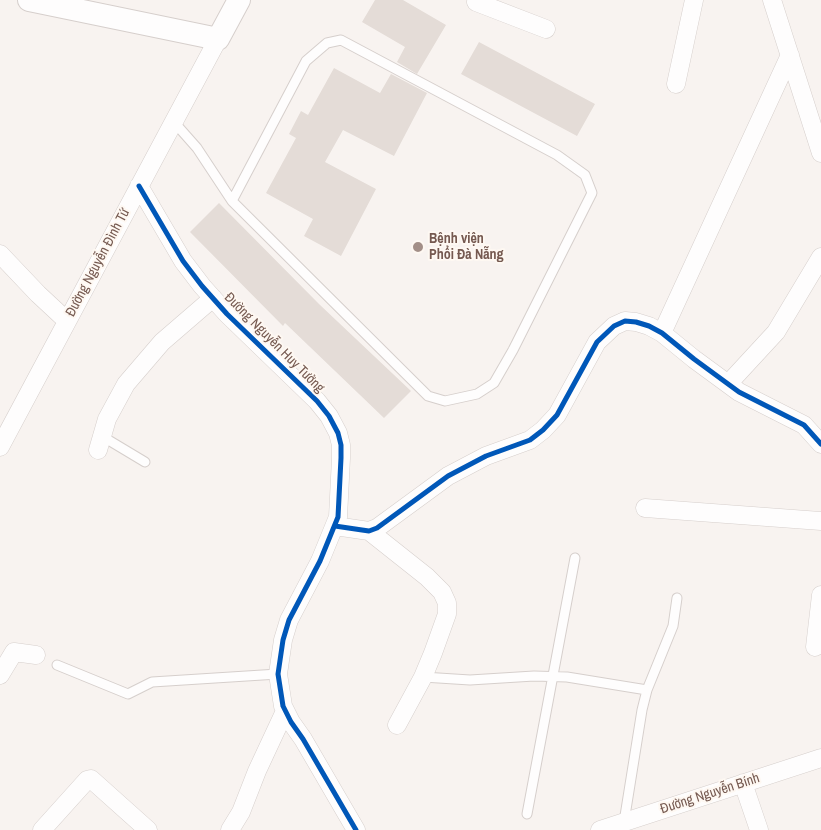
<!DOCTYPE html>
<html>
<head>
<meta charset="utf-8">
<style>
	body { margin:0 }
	canvas { display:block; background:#f8f3f0 }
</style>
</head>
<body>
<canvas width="821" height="830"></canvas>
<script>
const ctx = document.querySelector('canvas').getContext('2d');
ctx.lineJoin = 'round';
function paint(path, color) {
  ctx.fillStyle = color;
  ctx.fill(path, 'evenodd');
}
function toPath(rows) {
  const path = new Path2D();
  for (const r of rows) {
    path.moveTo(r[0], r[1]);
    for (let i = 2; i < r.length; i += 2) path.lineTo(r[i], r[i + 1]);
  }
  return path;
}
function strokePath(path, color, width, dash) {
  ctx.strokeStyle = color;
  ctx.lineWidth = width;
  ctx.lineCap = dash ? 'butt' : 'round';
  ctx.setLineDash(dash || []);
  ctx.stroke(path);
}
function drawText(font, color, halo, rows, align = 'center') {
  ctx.font = font + ' "Archivo Narrow",sans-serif';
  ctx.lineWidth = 4;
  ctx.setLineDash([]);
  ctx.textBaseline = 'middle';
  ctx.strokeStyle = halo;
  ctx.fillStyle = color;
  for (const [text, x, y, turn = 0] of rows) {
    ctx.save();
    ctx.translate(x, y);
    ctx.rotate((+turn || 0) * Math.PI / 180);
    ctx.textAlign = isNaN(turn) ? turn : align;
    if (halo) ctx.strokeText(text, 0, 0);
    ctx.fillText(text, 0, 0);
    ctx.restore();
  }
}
const building = toPath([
	[375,0,403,0,446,25,417,74,397,62,405,47,362,22],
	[479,42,595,104,577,136,461,74],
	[334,68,380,93,391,74,427,93,394,156,343,130,325,162,376,189,341,256,304,236,313,219,266,193,296,138,289,134,301,111,308,115],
	[219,203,319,304,411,391,384,418,285,323,283,326,190,232]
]);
const service = toPath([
	[174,122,197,148,232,201,428,396,445,401,477,394,494,383,513,350,592,193,585,175,557,155,341,40,327,43,306,61,232,201],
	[101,439,110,441,145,462],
	[57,665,128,694,152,682,278,674],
	[423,677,470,680,534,676,567,677,647,690],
	[527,814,575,558],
	[624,822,642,710,647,690,673,626,677,598]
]);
const minor = toPath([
	[477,0,476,2,546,29],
	[772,0,821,153],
	[676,84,694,0],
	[139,186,183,261,202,286,227,314,317,401,329,416,338,433,341,445,341,458,338,517,320,561,289,620,283,640,278,674,283,706,291,722,303,739,356,830],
	[0,254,38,294,67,321],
	[662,333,790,55],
	[728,384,776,332,821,257],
	[0,447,218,39],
	[98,450,107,419,126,384,162,342,213,298],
	[645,508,821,521],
	[335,526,362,530,369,531,377,528,448,476,486,456,530,440,543,430,557,415,597,342,614,326,625,321,636,322,649,326,662,333,694,359,739,392,804,425,821,444],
	[369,531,427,577,442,592,447,603,447,614,433,653,423,677,397,725],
	[815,647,821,595],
	[0,675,14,652,36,655],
	[743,783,759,830],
	[42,830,87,780,91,779,148,830],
	[230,830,241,812,257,771,285,711],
	[600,830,821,758]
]);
const tertiary = toPath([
	[29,0,218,39,239,0]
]);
const cycleway = toPath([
	[139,186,183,261,202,286,227,314,317,401,329,416,338,433,341,445,341,458,338,517,320,561,289,620,283,640,278,674,283,706,291,722,303,739,356,830],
	[335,526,362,530,369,531,377,528,448,476,486,456,530,440,543,430,557,415,597,342,614,326,625,321,636,322,649,326,662,333,694,359,739,392,804,425,821,444]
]);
const markers = [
	[418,247,6,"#a38f88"]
];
const poiNames = [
	["Bệnh viện",429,239],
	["Phổi Đà Nẵng",429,255]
];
const streetNames = [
	["Đường Nguyễn Đình Tứ",98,263,-62],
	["Đường Nguyễn Huy Tưởng",274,343,45],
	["Đường Nguyễn Bính",710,794,-18]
];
paint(building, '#e4dcd7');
strokePath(service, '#d6cfcc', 11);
strokePath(minor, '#d6cfcc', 19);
strokePath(tertiary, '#d6cfcc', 24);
strokePath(service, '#fefdfd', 9);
strokePath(minor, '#fefdfd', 18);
strokePath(tertiary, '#fefdfd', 22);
strokePath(cycleway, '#0057b8', 5);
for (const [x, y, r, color] of markers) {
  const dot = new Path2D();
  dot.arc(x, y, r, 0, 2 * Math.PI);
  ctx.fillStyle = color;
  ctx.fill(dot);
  strokePath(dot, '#fef8f2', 2);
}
drawText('bold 14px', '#755950', '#fef8f2', poiNames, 'left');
drawText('14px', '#755950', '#fef8f2', streetNames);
</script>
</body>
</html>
